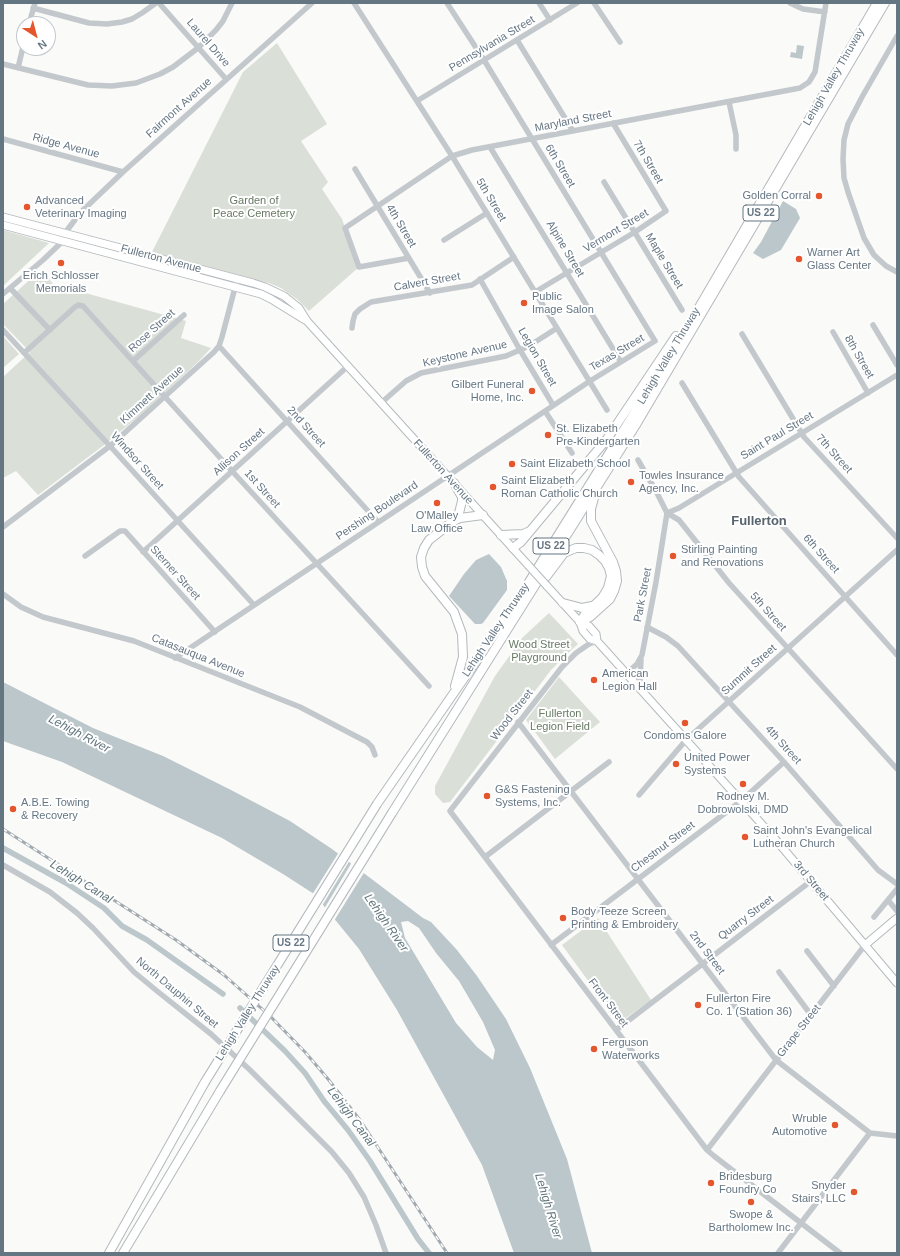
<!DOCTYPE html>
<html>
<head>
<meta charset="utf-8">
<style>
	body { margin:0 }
	#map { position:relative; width:900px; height:1256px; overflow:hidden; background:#fafaf8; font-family:Arial,sans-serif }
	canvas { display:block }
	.frame { position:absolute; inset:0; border:4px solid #657683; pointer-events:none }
	.north { position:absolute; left:16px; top:16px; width:40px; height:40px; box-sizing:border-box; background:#fff; border:1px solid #c1c8cd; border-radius:50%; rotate:144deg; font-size:11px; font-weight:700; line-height:16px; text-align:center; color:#657683 }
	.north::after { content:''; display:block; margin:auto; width:14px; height:18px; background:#e4572e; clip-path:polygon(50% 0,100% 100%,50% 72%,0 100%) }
</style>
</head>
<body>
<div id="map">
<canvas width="900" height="1256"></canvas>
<div class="frame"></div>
<div class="north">N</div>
</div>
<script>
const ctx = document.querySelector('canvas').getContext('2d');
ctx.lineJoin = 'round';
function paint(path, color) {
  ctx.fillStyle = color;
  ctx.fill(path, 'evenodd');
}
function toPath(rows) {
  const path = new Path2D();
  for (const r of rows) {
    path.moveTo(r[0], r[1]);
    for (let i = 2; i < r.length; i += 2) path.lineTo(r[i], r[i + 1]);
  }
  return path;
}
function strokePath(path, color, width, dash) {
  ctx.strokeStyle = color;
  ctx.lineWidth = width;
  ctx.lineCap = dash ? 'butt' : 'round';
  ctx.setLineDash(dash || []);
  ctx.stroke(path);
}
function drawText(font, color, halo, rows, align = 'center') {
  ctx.font = font + ' Arial,sans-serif';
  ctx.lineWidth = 4;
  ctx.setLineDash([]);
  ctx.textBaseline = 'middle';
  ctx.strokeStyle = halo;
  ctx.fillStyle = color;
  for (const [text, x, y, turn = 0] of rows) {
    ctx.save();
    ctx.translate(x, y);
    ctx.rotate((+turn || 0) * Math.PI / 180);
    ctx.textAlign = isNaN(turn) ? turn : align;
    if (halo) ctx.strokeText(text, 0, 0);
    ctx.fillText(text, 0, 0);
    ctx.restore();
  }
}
const green = toPath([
	[277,43,327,124,301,141,328,182,322,189,342,219,359,267,309,311,298,300,281,288,269,283,152,252,243,72],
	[3,230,49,243,3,286],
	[43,271,53,284,186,321,181,338,211,348,199,361,144,412,104,445,38,495,16,471,3,478,3,377,30,352,3,324,3,304,36,274],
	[3,336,19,354,3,368],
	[549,613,578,644,567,654,551,670,450,802,443,803,435,794,435,786,495,676,523,637],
	[559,677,600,722,555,759,526,720],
	[598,918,651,1000,619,1023,562,945]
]);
const water = toPath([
	[797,45,804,46,802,59,790,57,791,52,796,53],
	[783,201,796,209,800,218,781,250,763,259,753,253,761,242],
	[489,554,501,567,507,581,507,590,483,623,481,624,475,624,449,596,464,574,476,560],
	[3,682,93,728,163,756,231,790,290,821,332,849,423,918,431,922,457,950,477,976,506,1019,530,1068,567,1159,592,1253,514,1253,482,1165,397,1010,359,949,314,894,283,874,222,838,62,762,3,741],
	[408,921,419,928,436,953,459,981,483,1022,495,1050,493,1060,477,1047,456,1023,405,938,401,922]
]);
const pier = toPath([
	[339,852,350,860,322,906,312,895],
	[352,862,365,871,334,921,324,909]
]);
const canal = toPath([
	[3,848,66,883,104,908,122,926,147,940,223,994],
	[240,1008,285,1051,305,1073,324,1101,348,1130,370,1161,418,1239,429,1253]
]);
const minor = toPath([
	[159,3,226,79],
	[354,3,452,156,607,410],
	[539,3,550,20],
	[594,3,620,42],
	[790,3,803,9,825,12],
	[33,8,89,23,107,24,122,22,132,19,142,13,156,3],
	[29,24,35,3],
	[897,36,862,97,848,124,844,140,843,159,844,178,848,192,864,238,874,255,886,266,897,272],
	[517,40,573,131],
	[3,64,88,85,112,86,136,83,160,74,173,67,198,48,216,30,223,21,232,3],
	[18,68,24,43],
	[417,101,577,3],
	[729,102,736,135,736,149],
	[3,139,123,172],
	[490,147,621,362],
	[355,169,430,293],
	[604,182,682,310],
	[65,233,80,213,123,172,312,3],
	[444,240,487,213],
	[409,258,359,267,345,228,452,156,472,150,800,88,809,82,815,72,826,3],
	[480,279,520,350,553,405],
	[10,288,50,330],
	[535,292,635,232,666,211,613,123],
	[3,294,43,260,63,241],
	[873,325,897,365],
	[352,328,353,321,355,314,360,309,371,302,472,285,514,257],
	[3,330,110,446,254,605],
	[833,332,868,393],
	[742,334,804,437,897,538],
	[219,346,378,522],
	[24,353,75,307,78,305,83,306,232,471,429,686],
	[133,361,184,315],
	[682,383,739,477,897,655],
	[381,403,406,381,421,373,506,356,529,346,557,328],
	[545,411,572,453],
	[638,460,656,491,667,513,679,520,729,583,897,769],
	[667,513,679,508,897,375],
	[3,527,110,446,214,352,219,346,222,337,237,280],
	[143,552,348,366],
	[85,556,120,531,125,531,215,632],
	[3,594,21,607,43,617,134,641,300,707,367,742,372,747,375,755],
	[647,627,666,637,678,646,784,762,878,870,897,884],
	[597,641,589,644,576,653,562,667,450,811,707,1150,714,1156,840,1253],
	[175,658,590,381,655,341,484,60,447,3],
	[641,659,640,684,642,690],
	[626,674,637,664,642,655,656,582,667,513],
	[518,722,776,1060,870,1133,897,1136],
	[639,795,686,740,897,550],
	[485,857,609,762],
	[3,865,50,892,77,913,93,928,134,972,157,991,211,1034,250,1070,332,1152,349,1173,364,1197,376,1225,386,1253],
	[888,900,897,911],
	[874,917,897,889],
	[551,945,741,801,784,762],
	[807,951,834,986],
	[779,972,811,1015],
	[616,1030,811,881],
	[707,1150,865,945],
	[778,1253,870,1133]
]);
const major = toPath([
	[3,217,253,283,265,287,284,296,299,308,307,321,528,565],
	[3,225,261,294,271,299,305,320],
	[547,586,580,622,583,631,590,639,597,641],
	[580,622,589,626,596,634,597,641,776,840,897,983],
	[865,945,897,918]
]);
const highway = toPath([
	[454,520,459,513,462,501,462,497,454,483],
	[501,535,523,534,530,531],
	[513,548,521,542,607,439,676,336],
	[546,577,564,553,576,548,584,548,592,550,599,555,605,561,609,568,611,576,608,588,602,598,585,614,580,622],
	[563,603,582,608,592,606],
	[580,622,590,617,610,599,614,591,617,581,616,571,613,562,591,521,591,509,594,498],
	[455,686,463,657,462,634,454,612,425,576,422,567,421,557,424,548,429,540,452,522,460,518,483,515],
	[377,804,514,606,684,333,877,3],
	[392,813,637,423,885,3],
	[109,1253,205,1082],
	[123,1253,220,1091]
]);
const rail = toPath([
	[3,829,176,940,224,975,270,1016,305,1052,328,1079,360,1120,447,1253]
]);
const majorBridge = toPath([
	[528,565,547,586]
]);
const highwayBridge = toPath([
	[205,1082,377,804],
	[220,1091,392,813]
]);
const markers = [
	[819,196,4,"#e4572e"],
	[27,207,4,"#e4572e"],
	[799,259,4,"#e4572e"],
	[61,263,4,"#e4572e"],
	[524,303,4,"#e4572e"],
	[532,391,4,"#e4572e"],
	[548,435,4,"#e4572e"],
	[512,464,4,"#e4572e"],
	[631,482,4,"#e4572e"],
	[493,487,4,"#e4572e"],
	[437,503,4,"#e4572e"],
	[673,556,4,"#e4572e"],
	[594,680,4,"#e4572e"],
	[685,723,4,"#e4572e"],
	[676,764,4,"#e4572e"],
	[743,784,4,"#e4572e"],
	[487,796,4,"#e4572e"],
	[13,809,4,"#e4572e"],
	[745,837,4,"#e4572e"],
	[563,918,4,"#e4572e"],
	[698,1005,4,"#e4572e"],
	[594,1049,4,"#e4572e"],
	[835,1125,4,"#e4572e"],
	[711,1183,4,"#e4572e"],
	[854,1192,4,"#e4572e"],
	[751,1202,4,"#e4572e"]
];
const shields = [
	[761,213,36],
	[551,546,36],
	[291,943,36]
];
const shieldNames = [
	["US 22",761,213],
	["US 22",551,546],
	["US 22",291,943]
];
const streetNames = [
	["Laurel Drive",208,43,49],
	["Pennsylvania Street",492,44,-31],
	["Lehigh Valley Thruway",834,77,-60],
	["Fairmont Avenue",179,108,-42],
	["Maryland Street",573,121,-11],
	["Ridge Avenue",66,146,15],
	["7th Street",648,162,59],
	["6th Street",560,166,59],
	["5th Street",491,200,59],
	["4th Street",401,226,59],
	["Vermont Street",616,231,-31],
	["Alpine Street",565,249,59],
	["Fullerton Avenue",161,259,15],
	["Maple Street",664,261,59],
	["Calvert Street",427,282,-10],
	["Rose Street",152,331,-42],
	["Texas Street",617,353,-31],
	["Keystone Avenue",465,354,-13],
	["Lehigh Valley Thruway",669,356,-59],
	["Legion Street",537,357,60],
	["8th Street",859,357,60],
	["Kimmett Avenue",152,395,-42],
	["2nd Street",306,427,48],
	["Saint Paul Street",777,436,-31],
	["Allison Street",239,452,-42],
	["7th Street",834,454,48],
	["Windsor Street",137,461,48],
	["Fullerton Avenue",443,472,48],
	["1st Street",262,489,48],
	["Pershing Boulevard",377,511,-34],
	["6th Street",821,554,48],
	["Sterner Street",175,573,48],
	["Park Street",643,595,-79],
	["5th Street",768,612,48],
	["Lehigh Valley Thruway",496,630,-56],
	["Catasauqua Avenue",198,656,22],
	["Summit Street",749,670,-42],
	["Wood Street",512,715,-52],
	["4th Street",783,745,48],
	["Chestnut Street",663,847,-37],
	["3rd Street",811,881,50],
	["Quarry Street",746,918,-37],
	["2nd Street",707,953,53],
	["North Dauphin Street",177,993,40],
	["Front Street",608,1003,53],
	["Lehigh Valley Thruway",248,1013,-58],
	["Grape Street",799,1031,-52]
];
const poiNames = [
	["Golden Corral",811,196,"right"],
	["Advanced",35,201],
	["Veterinary Imaging",35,214],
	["Warner Art",807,253],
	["Glass Center",807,266],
	["Erich Schlosser",61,276,"center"],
	["Memorials",61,289,"center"],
	["Public",532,297],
	["Image Salon",532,310],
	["Gilbert Funeral",524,385,"right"],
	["Home, Inc.",524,398,"right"],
	["St. Elizabeth",556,429],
	["Pre-Kindergarten",556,442],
	["Saint Elizabeth School",520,464],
	["Towles Insurance",639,476],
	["Agency, Inc.",639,489],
	["Saint Elizabeth",501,481],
	["Roman Catholic Church",501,494],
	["O'Malley",437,516,"center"],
	["Law Office",437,529,"center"],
	["Stirling Painting",681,550],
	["and Renovations",681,563],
	["American",602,674],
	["Legion Hall",602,687],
	["Condoms Galore",685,736,"center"],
	["United Power",684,758],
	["Systems",684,771],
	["G&S Fastening",495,790],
	["Systems, Inc.",495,803],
	["Rodney M.",743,797,"center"],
	["Dobrowolski, DMD",743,810,"center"],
	["A.B.E. Towing",21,803],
	["& Recovery",21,816],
	["Saint John's Evangelical",753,831],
	["Lutheran Church",753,844],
	["Body Teeze Screen",571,912],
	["Printing & Embroidery",571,925],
	["Fullerton Fire",706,999],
	["Co. 1 (Station 36)",706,1012],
	["Ferguson",602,1043],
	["Waterworks",602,1056],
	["Wruble",827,1119,"right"],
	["Automotive",827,1132,"right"],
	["Bridesburg",719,1177],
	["Foundry Co",719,1190],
	["Snyder",846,1186,"right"],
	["Stairs, LLC",846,1199,"right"],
	["Swope &",751,1215,"center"],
	["Bartholomew Inc.",751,1228,"center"]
];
const parkNames = [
	["Garden of",254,201],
	["Peace Cemetery",254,214],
	["Wood Street",539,645],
	["Playground",539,658],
	["Fullerton",560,714],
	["Legion Field",560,727]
];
const waterNames = [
	["Lehigh River",79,734,28],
	["Lehigh Canal",81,882,32],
	["Lehigh River",386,923,55],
	["Lehigh Canal",351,1117,53],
	["Lehigh River",548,1206,73]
];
const quarterNames = [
	["Fullerton",759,521]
];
paint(green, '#dadfd7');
paint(water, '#bbc7cb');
paint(pier, '#fafaf8');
strokePath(canal, '#bbc7cb', 5.5);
strokePath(major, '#b5babe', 9);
strokePath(highway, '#b4b9bd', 10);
strokePath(minor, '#c3c8cc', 5.5);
strokePath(major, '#fff', 7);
strokePath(highway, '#fff', 8);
strokePath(rail, '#a2aab0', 3);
strokePath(rail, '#fff', 1.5, [4.5]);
strokePath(majorBridge, '#b5babe', 9, []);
strokePath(highwayBridge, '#b4b9bd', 10, []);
strokePath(majorBridge, '#fff', 7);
strokePath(highwayBridge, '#fff', 8);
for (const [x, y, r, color] of markers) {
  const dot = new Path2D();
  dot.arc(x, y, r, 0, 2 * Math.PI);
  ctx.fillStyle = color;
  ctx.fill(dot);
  strokePath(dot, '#fff', 1.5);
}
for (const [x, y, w] of shields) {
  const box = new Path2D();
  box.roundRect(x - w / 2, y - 8, w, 16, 3);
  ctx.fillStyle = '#fff';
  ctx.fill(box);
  strokePath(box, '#657683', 1);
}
drawText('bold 10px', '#657683', null, shieldNames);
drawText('11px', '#657683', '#fff', streetNames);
drawText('11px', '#657683', '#fff', poiNames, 'left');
drawText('11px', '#687a64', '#fff', parkNames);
drawText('italic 12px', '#60757c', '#fff', waterNames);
drawText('bold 13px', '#57646e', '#fff', quarterNames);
</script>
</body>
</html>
